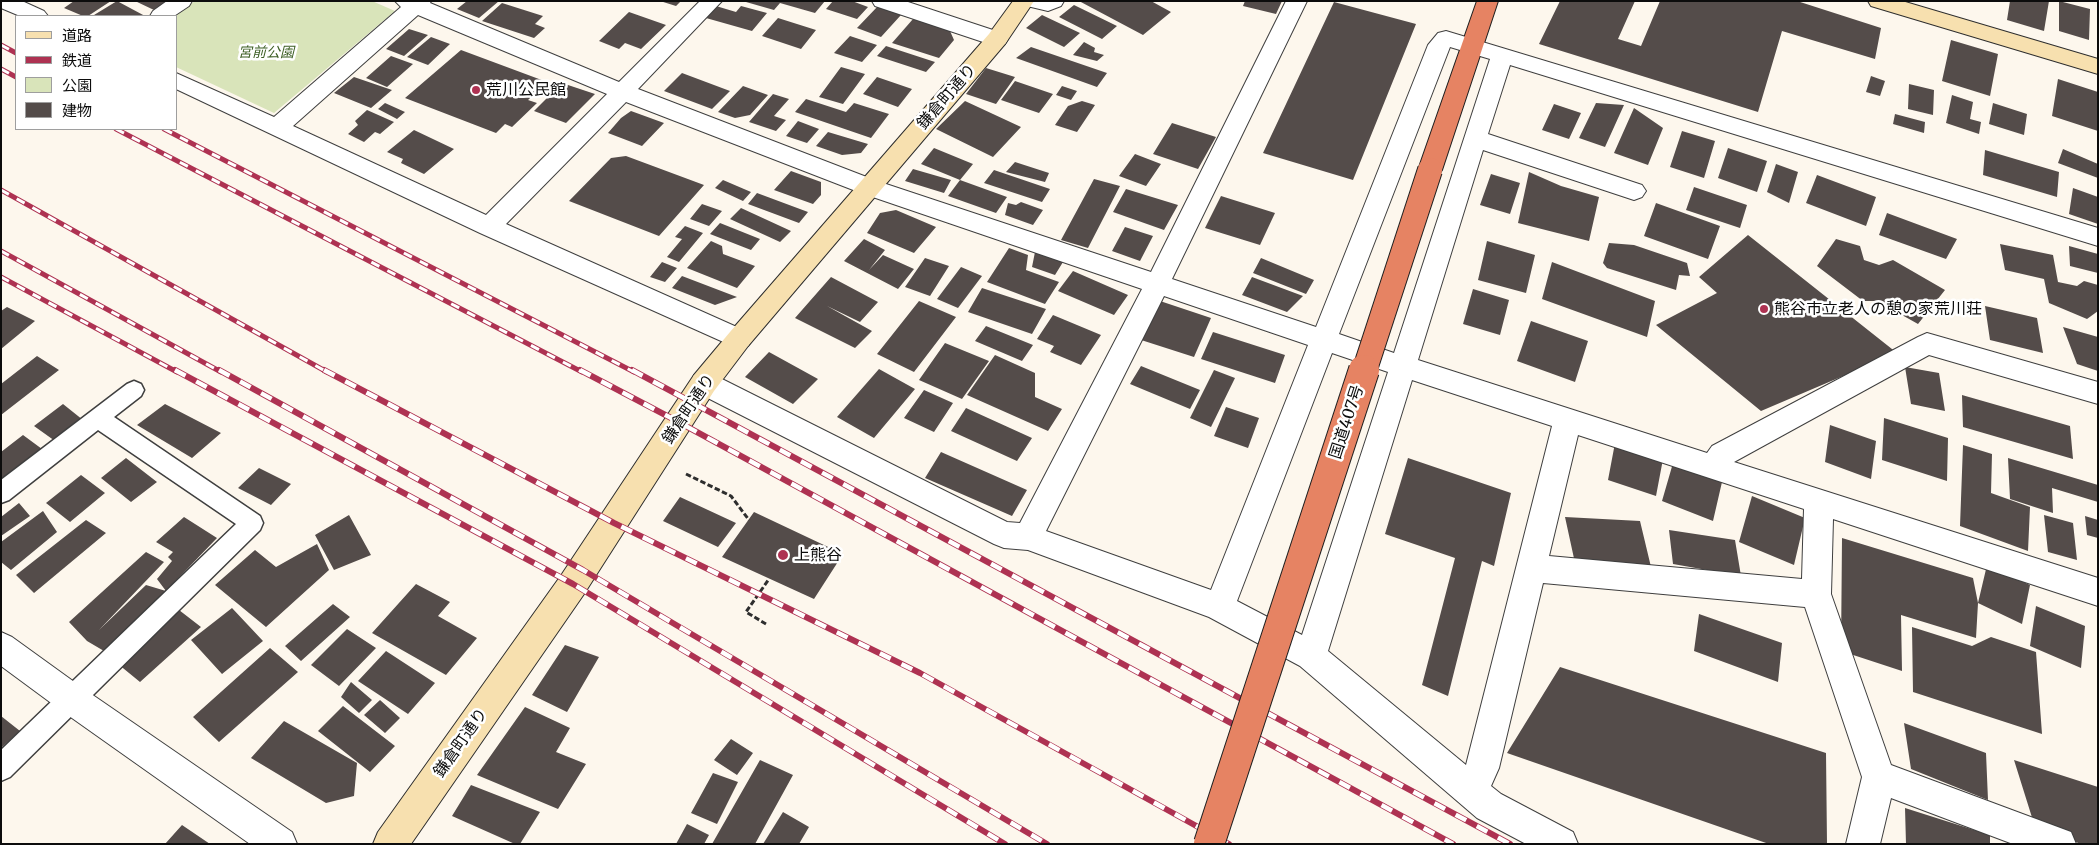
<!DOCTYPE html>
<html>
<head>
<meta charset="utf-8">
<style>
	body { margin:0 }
	#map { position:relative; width:2099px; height:845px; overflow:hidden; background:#fdf7ed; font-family:Merriweather,"Noto Sans JP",serif }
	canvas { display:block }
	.frame { position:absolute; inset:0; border:2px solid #0c0c0c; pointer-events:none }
	.legend { position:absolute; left:15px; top:15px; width:162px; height:115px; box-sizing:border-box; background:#fff; border:1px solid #9e9e9e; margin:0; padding:6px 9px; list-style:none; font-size:15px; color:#0c0c0c }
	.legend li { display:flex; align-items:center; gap:10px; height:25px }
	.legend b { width:25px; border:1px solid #9e9e9e }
</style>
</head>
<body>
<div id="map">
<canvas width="2099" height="845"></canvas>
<div class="frame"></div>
<ul class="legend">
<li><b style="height:6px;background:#f7e0af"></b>道路</li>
<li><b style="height:6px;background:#ae3252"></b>鉄道</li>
<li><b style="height:14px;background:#d9e4ba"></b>公園</li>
<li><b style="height:14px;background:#544c4a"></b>建物</li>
</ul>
</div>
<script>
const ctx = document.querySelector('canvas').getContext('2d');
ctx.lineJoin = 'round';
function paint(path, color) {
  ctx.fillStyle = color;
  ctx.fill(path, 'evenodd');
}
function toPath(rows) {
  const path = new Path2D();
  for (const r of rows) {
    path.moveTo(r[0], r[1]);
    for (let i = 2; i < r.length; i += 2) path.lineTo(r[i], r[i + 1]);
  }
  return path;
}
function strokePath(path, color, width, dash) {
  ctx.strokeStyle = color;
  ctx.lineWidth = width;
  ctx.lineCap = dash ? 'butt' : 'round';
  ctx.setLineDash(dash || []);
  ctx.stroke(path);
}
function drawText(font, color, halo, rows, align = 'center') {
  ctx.font = font + ' Merriweather,"Noto Sans JP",serif';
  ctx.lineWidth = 5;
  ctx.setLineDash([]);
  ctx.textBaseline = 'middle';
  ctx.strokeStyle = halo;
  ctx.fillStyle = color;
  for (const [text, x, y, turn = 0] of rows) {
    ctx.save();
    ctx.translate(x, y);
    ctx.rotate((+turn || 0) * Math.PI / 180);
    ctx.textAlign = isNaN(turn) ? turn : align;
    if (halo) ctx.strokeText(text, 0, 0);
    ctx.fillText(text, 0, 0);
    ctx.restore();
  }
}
const green = toPath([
	[195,1,372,1,395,11,274,113,176,67,176,16,174,16]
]);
const building = toPath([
	[74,1,111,1,88,16,83,16,64,8],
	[117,1,145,16,94,15],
	[135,1,167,1,154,10],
	[467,1,499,1,479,18,457,9],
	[660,1,681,1,676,6],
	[825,1,815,13,780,3,774,10,746,2],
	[833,1,852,1,868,7,857,19,826,9],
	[1079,1,1151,1,1171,12,1143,35],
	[1245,1,1282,1,1276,14,1243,6],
	[1560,1,1635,1,1618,39,1641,46,1660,1,1797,1,1881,28,1875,59,1782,31,1758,112,1539,44],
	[2010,1,2049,1,2044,31,2007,20],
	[2059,1,2090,9,2089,40,2059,31],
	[1334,2,1416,24,1353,180,1263,153],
	[502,3,543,16,535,24,545,28,534,38,482,21],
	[1074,5,1117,26,1102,39,1059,17],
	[716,6,736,12,741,6,767,13,752,31,706,18],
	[878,6,901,15,881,37,857,28],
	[629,12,666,25,641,49,625,43,619,49,599,41],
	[1042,15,1080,33,1064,47,1026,28],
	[778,18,816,30,801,49,762,36],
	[913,19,950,31,954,40,939,58,892,43],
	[409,29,428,35,404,56,386,49],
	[850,36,877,45,862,62,834,53],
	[431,37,450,44,428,65,407,57],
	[1951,40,1998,54,1990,96,1942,81],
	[1084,42,1095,48,1094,52,1104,55,1097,61,1073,55],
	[886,46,935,62,926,72,877,56],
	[1031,47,1107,73,1097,87,1016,58],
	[461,50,547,82,528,100,537,103,512,127,505,124,496,133,405,98],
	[391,56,413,64,387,87,366,78],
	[841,67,865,74,843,104,819,97],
	[986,68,1015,77,996,104,966,94],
	[682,73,730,91,712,109,664,91],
	[1871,76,1885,81,1880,96,1866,92],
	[354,77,392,90,371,108,334,93],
	[877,77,912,89,898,107,863,94],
	[2058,79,2098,92,2098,131,2052,116],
	[1015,81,1053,94,1039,113,1001,100],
	[562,83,595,94,566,123,534,111],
	[1909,84,1934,90,1933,115,1908,109],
	[743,86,768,95,750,115,735,118,718,112],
	[1062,86,1077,91,1071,100,1056,95],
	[773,94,789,99,774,116,786,120,776,131,749,122],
	[1952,95,1973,102,1970,119,1981,122,1979,134,1946,123],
	[806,99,846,112,854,103,889,114,871,138,795,112],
	[965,101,1021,127,993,157,936,129],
	[1082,101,1095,105,1077,132,1055,125,1068,106],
	[385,103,405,112,397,119,378,109],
	[1596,103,1624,105,1605,147,1579,138],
	[1993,103,2027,114,2024,135,1989,124],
	[1554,104,1581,113,1569,139,1542,130],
	[1634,108,1663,128,1648,165,1614,153],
	[367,110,394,122,380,134,375,132,364,142,348,134,358,125,355,121],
	[631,111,664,123,642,146,608,133,621,118],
	[1895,114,1925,122,1924,133,1893,124],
	[798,121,819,129,807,143,786,136],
	[1172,123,1216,137,1198,169,1153,154],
	[414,130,454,149,424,174,401,163,403,159,387,152],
	[1682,131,1715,141,1704,178,1670,167],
	[828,132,868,144,861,153,842,155,816,146],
	[934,148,973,164,960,180,921,164],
	[1728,148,1767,161,1757,192,1718,178],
	[2063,149,2098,164,2098,178,2058,163],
	[1985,150,2059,172,2057,197,1983,175],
	[1135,154,1161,164,1146,186,1119,176],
	[626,156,704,185,659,236,569,201,611,158],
	[1015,162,1049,173,1045,182,1006,172],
	[1776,164,1798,172,1789,203,1767,192],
	[913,169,951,180,944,193,905,181],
	[994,170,1050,189,1042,202,984,183],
	[791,171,821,182,821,195,813,204,774,190],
	[1529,172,1561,186,1599,197,1589,241,1518,223],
	[1491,174,1520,183,1510,214,1480,205],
	[1817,175,1876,197,1866,226,1806,203],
	[1094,179,1120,186,1088,248,1061,240],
	[723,180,751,192,743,201,715,188],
	[960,180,1007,197,996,213,948,196],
	[1694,187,1747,205,1740,228,1686,210],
	[2073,188,2098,197,2098,224,2069,214],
	[1126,189,1178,205,1164,230,1113,212],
	[757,193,808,212,799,223,748,204],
	[1221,196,1275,213,1260,245,1205,228],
	[1021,202,1043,210,1033,225,1005,215,1008,203,1016,205],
	[1656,203,1720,226,1708,259,1644,236],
	[702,204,722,211,709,226,690,219],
	[741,208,791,231,780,242,730,219],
	[896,210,936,227,914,253,867,233,880,213],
	[1887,213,1957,239,1946,259,1879,235],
	[720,223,760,239,751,250,710,234],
	[685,226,703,233,679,262,667,257,682,239,675,237],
	[1125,227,1153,236,1140,261,1112,251],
	[1748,235,1897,353,1761,411,1656,325,1717,293,1699,277],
	[864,239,885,250,869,270,883,255,914,269,898,289,844,261],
	[1836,239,1860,246,1864,260,1879,265,1893,260,1945,290,1918,324,1877,301,1863,301,1817,266],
	[711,241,722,246,723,254,755,266,737,288,687,268],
	[1487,241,1535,255,1526,293,1478,280],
	[1609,243,1634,245,1687,263,1690,276,1679,275,1676,290,1607,268,1603,263],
	[2000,244,2053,255,2058,282,2077,286,2084,281,2098,285,2098,311,2087,319,2049,303,2044,279,2005,270],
	[2069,246,2098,254,2098,273,2070,266],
	[1009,248,1028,255,1026,270,1059,282,1045,304,987,282],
	[1035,252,1063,262,1055,275,1032,267],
	[925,258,949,266,930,296,905,287],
	[1261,258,1314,280,1306,294,1253,273],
	[662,262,677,268,665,282,650,277],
	[1552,262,1655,301,1647,337,1542,299],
	[961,267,982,276,958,308,937,299],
	[1073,271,1128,295,1114,315,1058,291],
	[682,276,737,297,715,305,672,288],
	[831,277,878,302,860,322,827,306,872,331,855,348,795,318],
	[1252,277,1303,296,1287,312,1242,295],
	[982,288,1046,309,1032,334,968,312],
	[1473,289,1509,300,1500,335,1463,324],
	[1157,300,1211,318,1194,357,1138,339],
	[919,301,956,317,914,372,877,354],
	[1985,306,2037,318,2043,353,1990,340],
	[7,307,35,321,1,349,1,311],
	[1053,315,1101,335,1081,365,1050,352,1054,346,1037,339],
	[1531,321,1588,341,1575,382,1517,361],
	[986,326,1033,345,1022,361,975,341],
	[2063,327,2098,337,2098,371,2077,364],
	[1213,332,1285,355,1275,383,1201,359],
	[945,343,989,361,962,399,919,380],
	[769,352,818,379,793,404,745,377],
	[995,355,1035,373,1035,397,1062,409,1048,431,967,395],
	[37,356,59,370,1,415,1,384],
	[1141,366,1200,390,1190,409,1130,384],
	[1905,367,1939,373,1945,411,1911,404],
	[879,369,915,389,874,438,837,417],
	[1214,370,1235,378,1211,427,1190,418],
	[924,390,953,403,934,432,904,418],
	[1962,395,2070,426,2073,459,1963,427],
	[63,404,83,420,55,441,34,426],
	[165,404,221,433,192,458,137,425],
	[1226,407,1259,418,1248,448,1214,436],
	[966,408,1032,438,1017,461,951,431],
	[1884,418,1948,438,1947,481,1882,460],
	[1830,425,1876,441,1871,479,1825,462],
	[23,435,42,449,1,481,1,452],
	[1615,443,1663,459,1656,496,1608,480],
	[1963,445,1992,454,1991,493,2030,507,2028,551,1960,526],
	[941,452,1027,490,1012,516,925,478],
	[126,458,157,482,131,502,101,478],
	[1408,458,1511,493,1494,566,1482,561,1448,696,1422,685,1455,558,1385,534],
	[2008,458,2098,485,2098,502,2052,488,2053,513,2010,499],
	[1673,463,1722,482,1713,521,1662,501],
	[259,468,291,484,271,505,238,488],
	[81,475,105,493,70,522,46,503],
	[1752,496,1805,518,1794,565,1739,542],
	[680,497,736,523,718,547,663,521],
	[19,503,30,516,1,536,1,517],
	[43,511,57,532,11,570,1,562,1,542],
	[754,512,843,554,814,599,722,557],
	[349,515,371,555,334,570,315,535],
	[2044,515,2073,523,2077,560,2048,552],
	[2085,516,2098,520,2098,538,2087,535],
	[184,517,217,538,166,591,157,579,172,561,168,557,173,552,156,542],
	[1565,517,1640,521,1651,567,1575,563],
	[86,520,106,533,34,593,16,575],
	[1669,530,1735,540,1741,576,1673,564],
	[1842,538,1973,578,1978,603,1976,638,1901,615,1902,671,1841,651],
	[317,544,329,570,266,627,215,585,255,550,276,567],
	[146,552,164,562,99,630,146,585,166,591,104,651,87,641,69,622],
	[1987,565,2030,585,2022,624,1978,603],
	[416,584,450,602,438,616,477,638,446,675,372,633],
	[333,604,350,617,301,661,285,646],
	[2036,606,2085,626,2081,668,2030,646],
	[232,608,263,641,222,674,191,640],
	[179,610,201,627,140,682,118,664],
	[1699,614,1782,643,1778,682,1694,651],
	[1912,627,1972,646,1991,637,2036,652,2042,734,1913,692],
	[347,629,376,648,339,686,311,665],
	[565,645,599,657,567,712,532,695],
	[270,648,298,672,219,742,193,717],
	[386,651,435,683,408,714,358,681],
	[1560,667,1826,753,1827,844,1769,844,1507,753],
	[351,682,372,700,359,713,341,697],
	[380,700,400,718,385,733,364,715],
	[343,706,395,746,370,772,318,731],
	[525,707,570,728,556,752,586,764,558,809,477,775],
	[1,716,20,731,1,748],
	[284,721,357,763,354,796,326,803,251,758],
	[1904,723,1986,753,1988,800,1911,769],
	[731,739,753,753,737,775,714,760],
	[760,760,793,775,755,844,712,844],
	[2014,760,2098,787,2098,844,2081,844,2035,827],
	[713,773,738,782,717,824,691,813],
	[471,785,540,812,520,844,515,844,452,816],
	[1905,808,1990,835,1990,844,1906,844],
	[783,812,809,827,799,844,763,844],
	[687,824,709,835,704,844,676,844],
	[182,825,210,844,165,844]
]);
const path = toPath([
	[686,474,731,496,749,520],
	[766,624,746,612,769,579]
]);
const lane = toPath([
	[134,381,141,384,144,390,141,396,114,417,260,516,263,523,260,530,10,777,1,781,1,750,236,524,98,430,9,500,1,503,1,480,127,384,134,381]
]);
const street = toPath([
	[1,1,22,1,44,11,48,16,20,16,1,8,1,1],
	[167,1,192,1,189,6,174,16,150,16,153,11,167,1],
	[395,1,431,1,430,3,619,82,700,1,722,1,638,89,877,181,1151,272,1286,1,1307,1,1172,279,1316,327,1428,45,1438,33,1446,31,2098,228,2098,246,1510,65,1488,134,1642,185,1646,191,1642,197,1634,200,1483,150,1418,360,1707,453,1712,446,1918,337,1927,333,2098,382,2098,404,1929,355,1734,462,2098,578,2098,606,1833,519,1831,594,1891,765,2071,832,2076,844,2013,844,1891,798,1880,844,1846,844,1862,777,1805,607,1543,583,1499,768,1491,786,1501,794,1573,832,1578,844,1526,844,1477,818,1300,666,1209,617,1028,550,1004,548,994,544,694,391,691,383,694,375,704,372,714,375,1007,522,1020,523,1142,289,861,193,626,102,506,224,748,332,752,339,748,346,739,349,480,233,176,89,176,73,274,117,401,7,395,1],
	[418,15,607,94,486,215,293,126,418,15],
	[1450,47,1490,59,1394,353,1339,334,1450,47],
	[1164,296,1308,345,1211,590,1046,531,1164,296],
	[1332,353,1388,372,1302,635,1237,601,1332,353],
	[1412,380,1552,426,1466,765,1328,651,1412,380],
	[1578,435,1804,509,1802,579,1549,556,1578,435],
	[872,1,905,1,1005,34,1008,39,1005,44,997,46,989,44,875,6,872,1],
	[1024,1,1064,1,1061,6,1048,11,1027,6,1024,1],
	[1,632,12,637,84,689,292,832,297,844,250,844,62,711,1,666,1,632]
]);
const secondary = toPath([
	[1013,1,1034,1,1005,44,748,346,714,391,584,594,411,844,373,844,378,832,562,574,694,375,730,332,989,34,1013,1],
	[1868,1,1902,1,2098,59,2098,74,1871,6,1868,1]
]);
const highway = toPath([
	[1477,1,1498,1,1442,170,1438,176,1430,178,1422,176,1418,170,1477,1]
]);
const railFar1 = toPath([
	[1,45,16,53],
	[1,69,16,77],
	[116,129,582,372],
	[164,129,634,372],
	[1,190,327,372],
	[1,251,221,372],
	[1,277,177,372]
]);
const rail = toPath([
	[175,370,573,584,1005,844],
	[219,370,583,570,1047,844],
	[324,370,614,523,920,673,1229,844],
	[580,370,673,419,1453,844],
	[632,370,1510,844]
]);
const highwayBridgeFar1 = toPath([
	[1364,372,1430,170]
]);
const highwayBridge = toPath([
	[1209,844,1364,370]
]);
const markers = [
	[476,90,5,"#ae3252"],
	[1764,309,5,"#ae3252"],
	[783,555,6,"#ae3252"]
];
const farParknames = [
	["宮前公園",266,53]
];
const poiNames = [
	["荒川公民館",486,90],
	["熊谷市立老人の憩の家荒川荘",1774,309],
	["上熊谷",794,555]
];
const streetNames = [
	["鎌倉町通り",947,97,-49],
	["鎌倉町通り",689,409,-56],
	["国道407号",1347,422,-72],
	["鎌倉町通り",461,743,-55]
];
paint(green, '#d9e4ba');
paint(building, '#544c4a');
strokePath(lane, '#3f3f3f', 3);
strokePath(street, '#3f3f3f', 2);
strokePath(secondary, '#2e2e2e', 2);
strokePath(highway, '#1d1d1d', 2);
strokePath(path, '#2e2e2e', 3, [5.5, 2.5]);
paint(lane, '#fff');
paint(street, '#fff');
paint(secondary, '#f7e0af');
paint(highway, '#e68363');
strokePath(railFar1, '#ae3252', 5);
strokePath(rail, '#ae3252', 6);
strokePath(railFar1, '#fff', 3, [9]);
strokePath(rail, '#fff', 4.5, [12]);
strokePath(highwayBridgeFar1, '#1d1d1d', 26, []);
strokePath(highwayBridge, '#1d1d1d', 32, []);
strokePath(highwayBridgeFar1, '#e68363', 24);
strokePath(highwayBridge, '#e68363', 30);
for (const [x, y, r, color] of markers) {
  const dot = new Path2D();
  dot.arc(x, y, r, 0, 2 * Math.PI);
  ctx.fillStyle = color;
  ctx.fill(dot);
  strokePath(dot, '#fff', 2);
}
drawText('italic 14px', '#3b5d23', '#fff', farParknames);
drawText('16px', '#0c0c0c', '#fff', poiNames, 'left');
drawText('16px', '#0c0c0c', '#fff', streetNames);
</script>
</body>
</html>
